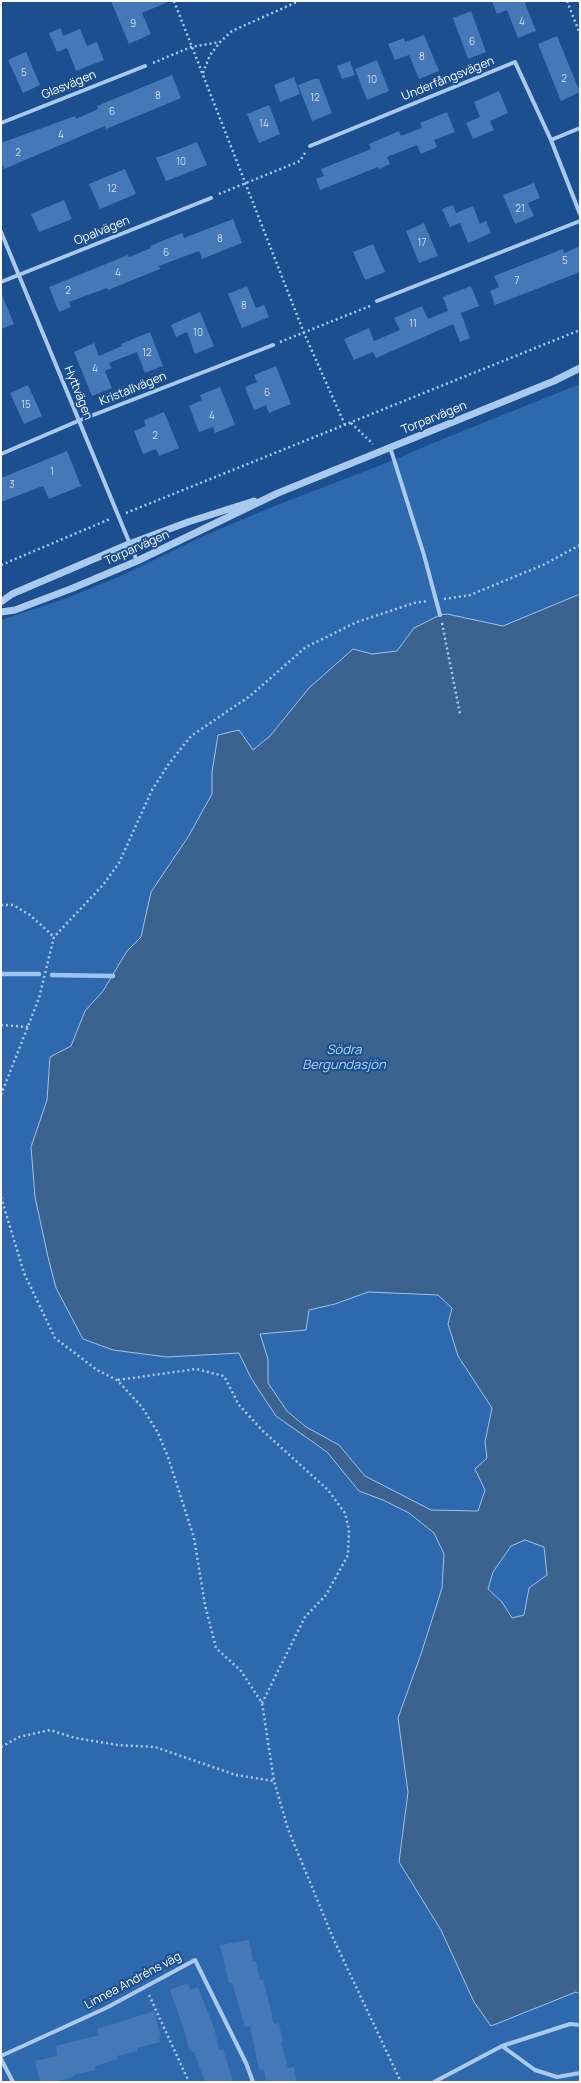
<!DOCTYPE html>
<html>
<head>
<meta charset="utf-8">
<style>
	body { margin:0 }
	#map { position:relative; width:581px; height:2083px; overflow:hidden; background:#1b4f8f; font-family:Manrope,sans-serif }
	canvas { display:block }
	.frame { position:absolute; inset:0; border:2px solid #fff; pointer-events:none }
</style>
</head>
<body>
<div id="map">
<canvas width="581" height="2083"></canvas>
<div class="frame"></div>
</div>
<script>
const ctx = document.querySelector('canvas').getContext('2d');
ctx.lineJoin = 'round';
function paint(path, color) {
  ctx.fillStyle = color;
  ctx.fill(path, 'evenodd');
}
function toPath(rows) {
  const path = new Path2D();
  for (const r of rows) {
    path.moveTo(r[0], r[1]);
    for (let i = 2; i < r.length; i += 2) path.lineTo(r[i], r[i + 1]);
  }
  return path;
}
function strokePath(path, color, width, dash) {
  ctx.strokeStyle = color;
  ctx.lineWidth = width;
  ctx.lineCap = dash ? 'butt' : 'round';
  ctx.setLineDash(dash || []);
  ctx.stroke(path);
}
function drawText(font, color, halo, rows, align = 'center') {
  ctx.font = font + ' Manrope,sans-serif';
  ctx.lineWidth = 4;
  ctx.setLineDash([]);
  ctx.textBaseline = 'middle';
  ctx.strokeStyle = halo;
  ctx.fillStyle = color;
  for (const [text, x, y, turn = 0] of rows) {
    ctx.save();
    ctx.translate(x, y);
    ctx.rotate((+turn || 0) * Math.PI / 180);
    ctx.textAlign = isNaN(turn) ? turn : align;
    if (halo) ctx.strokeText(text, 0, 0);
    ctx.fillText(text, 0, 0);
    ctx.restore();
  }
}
const green = toPath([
	[580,384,580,594,503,626,447,614,440,615,414,628,398,651,372,654,353,649,309,688,270,736,253,750,212,772,212,794,188,837,151,892,141,937,127,951,103,991,85,1011,71,1046,50,1057,47,1100,31,1147,167,1357,239,1353,262,1395,307,1438,327,1452,359,1491,383,1500,409,1513,434,1533,444,1554,442,1588,421,1654,398,1718,408,1792,399,1862,441,1930,474,2002,576,1992,580,1994,580,2082,1,2082,1,620,67,598,123,575,201,537,272,507,399,458,428,445],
	[368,1292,438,1295,452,1308,448,1324,458,1356,492,1408,485,1442,487,1458,476,1469,485,1490,478,1511,431,1510,365,1476,339,1445,306,1427,287,1411,268,1383,268,1359,259,1334,277,1331,309,1310,335,1304],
	[525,1540,544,1547,547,1575,529,1588,524,1615,513,1618,502,1602,488,1588,493,1572,511,1546]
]);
const water = toPath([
	[580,594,580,1994,576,1992,491,2026,474,2002,441,1930,399,1862,408,1792,398,1718,421,1654,442,1588,444,1554,434,1533,409,1513,383,1500,359,1491,327,1452,276,1416,251,1378,239,1353,167,1357,113,1350,83,1339,56,1288,48,1257,35,1197,31,1147,47,1100,50,1057,71,1046,85,1011,103,991,127,951,141,937,151,892,188,837,212,794,212,772,218,735,239,730,253,750,270,736,309,688,353,649,372,654,397,651,414,628,440,615,447,614,503,626,580,594],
	[368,1292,438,1295,452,1308,448,1324,458,1356,492,1408,485,1442,487,1458,475,1469,485,1490,478,1511,431,1510,365,1476,339,1445,306,1427,287,1411,268,1383,268,1359,260,1334,306,1330,309,1310,335,1304,368,1292],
	[525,1540,544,1547,547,1575,529,1588,524,1615,512,1618,502,1602,488,1589,493,1572,511,1546,525,1540]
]);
const stream = toPath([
	[1,974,39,974],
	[52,975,113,976]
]);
const building = toPath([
	[111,1,170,1,142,13,151,34,129,44],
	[492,1,528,1,525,3,536,31,518,38,507,10,497,14],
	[471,11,486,52,468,59,453,18],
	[61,28,63,36,80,29,87,46,97,42,104,60,76,71,67,48,57,52,49,33],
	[424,35,439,71,419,79,409,55,395,60,388,44,404,38,405,42],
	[557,36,580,92,561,101,538,44],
	[26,52,40,85,23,93,8,60],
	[377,60,389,91,367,100,355,69],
	[350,61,355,75,342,79,337,66],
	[172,75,181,98,106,129,105,126,4,169,1,162,1,143,75,116,76,119,98,109,97,106],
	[294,77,300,94,280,102,274,85],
	[314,79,319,79,332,113,312,121,298,85],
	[499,91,508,113,490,121,494,130,473,139,466,123,480,117,474,102],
	[269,105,280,134,259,143,247,114],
	[447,112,455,132,434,140,437,147,421,154,417,145,387,157,390,164,379,169,378,167,320,190,316,179,324,176,321,169,371,149,369,144,399,131,401,136,422,128,420,123],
	[197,142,207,165,166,181,156,158],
	[125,169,136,194,100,209,89,184],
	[534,183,540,198,528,203,534,216,515,224,503,195],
	[64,200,72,219,39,232,31,214],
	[453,205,456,213,473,206,480,224,486,221,491,233,468,243,460,223,450,227,442,209],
	[233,219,242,243,202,259,199,251,159,266,160,269,108,290,107,288,69,302,71,307,59,312,49,287,128,255,129,257,151,248,150,246,182,233,184,238],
	[424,223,438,256,419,263,406,231],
	[373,244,385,272,365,280,353,252],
	[580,246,580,272,495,305,490,291,499,287,494,276,563,249,564,253],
	[247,286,256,308,264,305,269,317,242,328,228,294],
	[471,286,479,306,461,313,470,338,460,342,453,324,376,358,373,352,354,360,344,339,369,328,374,341,400,330,394,318,422,306,428,319,448,311,443,297],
	[1,293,14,324,1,329],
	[200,312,214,346,195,354,187,332,176,337,171,325],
	[150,332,163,366,145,373,137,352,109,363,112,368,105,371,112,388,92,396,74,352,94,343,99,356,122,346,121,344],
	[276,366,291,404,269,413,266,405,254,410,245,387,257,382,254,375],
	[28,385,42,416,24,424,10,393],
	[220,387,235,425,215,433,213,427,199,432,189,406,202,400,200,395],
	[164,412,179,448,159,456,156,449,143,454,134,431,146,426,144,420],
	[67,451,81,486,49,499,43,486,1,502,1,478],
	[249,1940,253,1961,256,1961,260,1980,263,1979,274,2024,279,2023,283,2043,281,2043,288,2068,294,2067,297,2082,266,2082,264,2069,259,2070,250,2026,245,2027,232,1983,229,1983,220,1945],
	[188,1983,190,1990,198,1987,215,2031,219,2050,223,2049,233,2082,205,2082,194,2052,192,2052,191,2048,189,2049,183,2027,170,1990],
	[154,2011,161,2037,159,2038,160,2042,137,2048,138,2051,117,2056,118,2059,95,2066,96,2070,74,2075,74,2077,53,2082,40,2082,35,2061,57,2056,56,2046,99,2035,97,2029]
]);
const path = toPath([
	[174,1,304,333,345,425],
	[567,1,580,34],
	[153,63,191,47,220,42],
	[203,73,210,55,220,42,232,31,299,1],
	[219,194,300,161,305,153],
	[280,342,370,306],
	[351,423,373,444],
	[126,513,580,330],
	[1,565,110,519],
	[444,599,470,595,543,565,580,545],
	[442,623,460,714],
	[1,905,13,905,30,915,54,937],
	[1,1025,28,1027],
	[1,1095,39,998,54,937,103,885,119,863,152,790,168,765,191,736,250,696,306,647,357,622,414,603,427,601],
	[1,1197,24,1273,55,1338,97,1370,117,1380,142,1407,158,1433,168,1457,194,1538,205,1605,216,1648,241,1671,262,1703,274,1781,288,1829,333,1938,401,2082],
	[118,1380,196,1369,224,1376,239,1405,263,1431,328,1490,345,1513,349,1530,348,1555,326,1595,305,1617,262,1703],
	[1,1747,19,1737,50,1730,75,1738,118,1745,155,1747,236,1775,274,1781],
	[149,1995,189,2082]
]);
const minor = toPath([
	[1,123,145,66],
	[551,140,580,128],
	[310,146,515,62,551,140,580,214],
	[1,232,137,561],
	[1,282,211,198],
	[377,301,580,221],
	[390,447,424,555,440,615],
	[1,454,78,421,273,345],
	[502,2046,535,2070,557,2077,580,2073],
	[1,2056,106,2008,195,1960,246,2063,253,2082],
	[1,2059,13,2082],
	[434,2082,502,2046,570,2024,580,2025]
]);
const tertiary = toPath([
	[1,602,12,594,129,544,188,522,254,501],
	[1,612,15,610,73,588,137,561,278,493,554,381,580,368]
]);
const numberNames = [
	["4",522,22],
	["9",133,24],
	["6",472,42],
	["8",422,57],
	["5",24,73],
	["2",564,79],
	["10",372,80],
	["8",158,96],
	["12",315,98],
	["6",112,112],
	["14",264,124],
	["4",61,135],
	["2",18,153],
	["10",181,162],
	["12",112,189],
	["21",520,209],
	["8",220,239],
	["17",422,243],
	["6",166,253],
	["5",565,261],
	["4",118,273],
	["7",517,281],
	["2",68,291],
	["8",244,306],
	["11",413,324],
	["10",198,333],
	["12",147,353],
	["4",95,369],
	["6",267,393],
	["15",26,405],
	["4",212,416],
	["2",155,436],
	["1",52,472],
	["3",12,485]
];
const streetNames = [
	["Underfångsvägen",448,79,-22],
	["Glasvägen",69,85,-22],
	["Opalvägen",102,231,-22],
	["Kristallvägen",133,389,-22],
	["Hyttvägen",78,393,68],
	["Torparvägen",434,418,-22],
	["Torparvägen",137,548,-24],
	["Linnea Andréns väg",133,1981,-28]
];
const waterNames = [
	["Södra",344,1050],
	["Bergundasjön",344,1065]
];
paint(green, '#2e69ad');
paint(water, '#3c6290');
strokePath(water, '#9cc4f0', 1);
strokePath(stream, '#9cc4f0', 4.5);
paint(building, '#4478b7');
strokePath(path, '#a9c9ee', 2.5, [2, 3]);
strokePath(minor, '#a9c9ee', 4);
strokePath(tertiary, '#a9c9ee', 7);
drawText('10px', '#d0dded', null, numberNames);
drawText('12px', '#fff', '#1b4f8f', streetNames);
drawText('italic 13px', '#b5d3f5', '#1b4f8f', waterNames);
</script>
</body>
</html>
